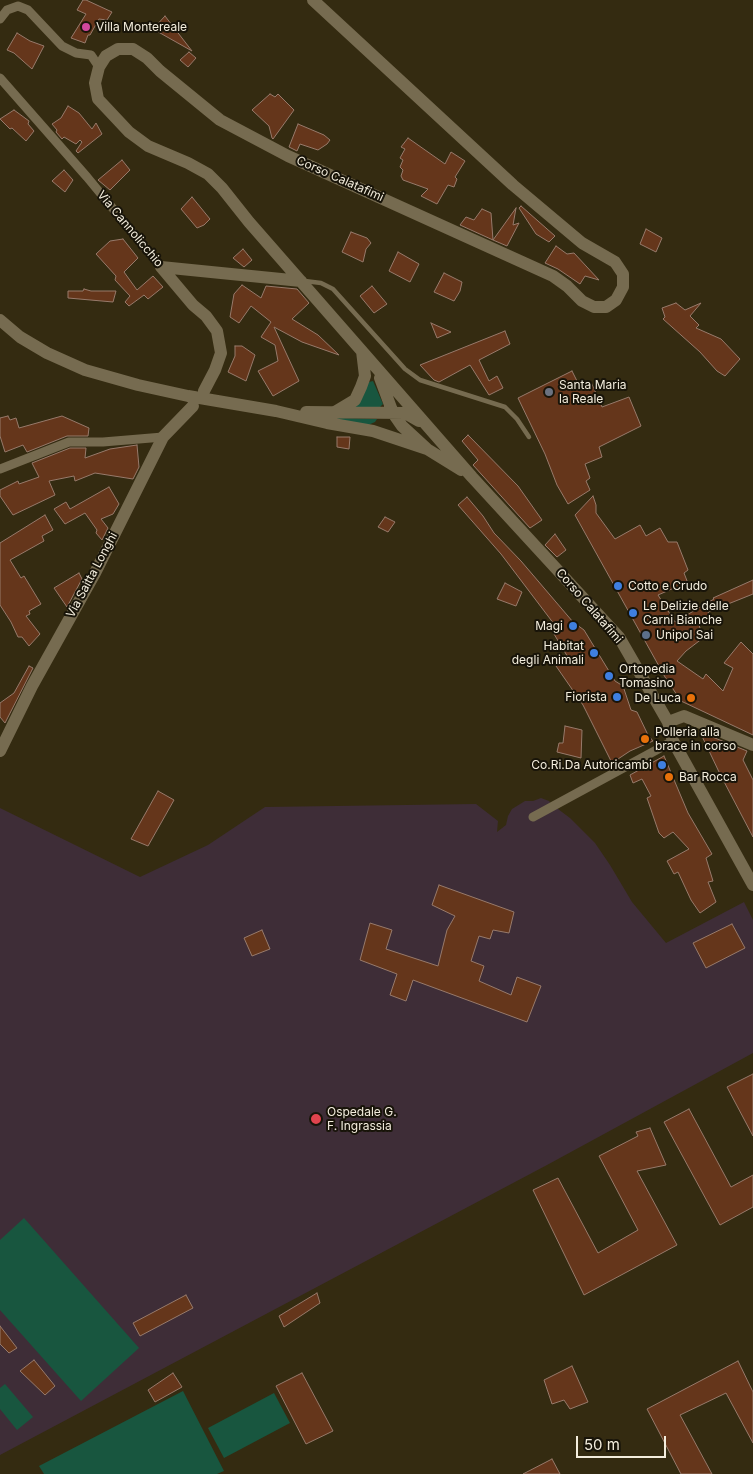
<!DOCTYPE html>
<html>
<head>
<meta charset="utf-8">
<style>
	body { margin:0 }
	#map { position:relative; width:753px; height:1474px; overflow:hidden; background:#342b11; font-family:Inter,sans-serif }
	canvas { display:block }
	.scale { position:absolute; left:576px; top:1436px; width:90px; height:22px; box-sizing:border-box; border:2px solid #f3eddd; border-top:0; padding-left:6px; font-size:15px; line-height:18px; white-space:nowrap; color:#f3eddd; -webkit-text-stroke:4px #181409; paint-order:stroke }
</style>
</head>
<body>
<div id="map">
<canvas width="753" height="1474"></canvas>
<div class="scale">50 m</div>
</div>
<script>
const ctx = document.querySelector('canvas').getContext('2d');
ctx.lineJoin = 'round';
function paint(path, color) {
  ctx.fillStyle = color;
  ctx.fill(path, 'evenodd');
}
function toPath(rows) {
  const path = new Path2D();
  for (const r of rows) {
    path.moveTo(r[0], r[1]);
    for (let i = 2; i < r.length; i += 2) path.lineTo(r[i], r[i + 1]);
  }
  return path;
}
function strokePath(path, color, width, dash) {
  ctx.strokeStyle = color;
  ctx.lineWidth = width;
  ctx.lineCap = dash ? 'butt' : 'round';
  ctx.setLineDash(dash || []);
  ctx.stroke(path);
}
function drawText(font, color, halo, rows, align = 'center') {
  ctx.font = font + ' Inter,sans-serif';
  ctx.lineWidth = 4;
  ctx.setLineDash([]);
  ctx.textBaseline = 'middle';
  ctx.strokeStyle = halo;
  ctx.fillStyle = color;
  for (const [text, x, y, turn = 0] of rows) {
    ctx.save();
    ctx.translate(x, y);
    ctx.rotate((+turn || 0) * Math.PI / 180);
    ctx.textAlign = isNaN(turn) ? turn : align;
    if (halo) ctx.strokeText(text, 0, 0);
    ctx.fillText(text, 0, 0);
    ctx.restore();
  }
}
const medical = toPath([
	[541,798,549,801,553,807,558,809,570,818,595,843,610,865,632,902,666,943,744,902,753,920,753,1053,547,1165,0,1455,0,808,140,877,208,845,265,807,476,804,498,821,497,832,506,825,508,816,512,809,525,801,533,801]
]);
const green = toPath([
	[373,381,383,404,379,408,352,408,369,382],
	[337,418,377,419,375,422,368,425,337,420],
	[24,1218,139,1348,81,1401,0,1310,0,1240],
	[5,1384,33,1417,17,1430,0,1409,0,1388],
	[183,1391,224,1471,217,1474,44,1474,39,1466],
	[274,1393,290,1423,224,1458,208,1428]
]);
const building = toPath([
	[83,0,86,0,112,12,107,20,99,19,90,35,88,35,85,43,71,38,86,14,77,10,83,0],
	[165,16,192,51,153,29,165,16],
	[17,33,30,41,44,46,32,69,14,53,7,50,17,33],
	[189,52,196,58,188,67,180,60,189,52],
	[270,94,275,97,278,94,294,110,273,139,272,138,269,126,252,110,270,94],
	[68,106,79,113,92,129,96,123,102,134,78,153,76,151,82,142,80,140,76,144,64,137,62,139,56,132,57,130,52,124,61,118,68,106],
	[14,110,29,121,28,124,34,131,26,141,12,128,10,129,0,119,14,110],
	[298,124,324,135,330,140,327,144,318,150,300,144,297,151,289,147,298,124],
	[408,138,445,164,451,152,465,161,455,177,457,179,454,187,448,185,437,204,421,196,428,189,403,180,401,176,403,170,400,167,403,160,400,158,405,149,401,147,408,138],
	[122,160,130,170,110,190,98,180,122,160],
	[64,170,73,180,65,192,52,181,64,170],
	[192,197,210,219,204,225,197,228,181,209,192,197],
	[521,206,555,236,549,242,536,234,519,208,521,206],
	[516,208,513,225,519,223,507,246,493,240,516,208],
	[482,209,491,213,493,240,460,225,466,217,474,220,482,209],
	[646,229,662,238,656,252,640,244,646,229],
	[351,232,367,238,371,243,366,249,363,262,342,252,351,232],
	[123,239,138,258,124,272,137,290,153,276,163,287,148,299,144,295,129,306,125,302,130,296,115,280,116,276,96,254,110,241,123,239],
	[556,246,567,254,574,253,599,280,585,276,580,284,558,269,545,263,556,246],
	[243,249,252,260,244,267,233,258,243,249],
	[398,252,419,264,410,282,389,271,398,252],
	[444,273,462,282,460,291,454,301,434,292,444,273],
	[242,285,261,298,266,286,297,289,309,303,292,319,318,335,339,355,302,342,274,327,299,381,273,396,258,371,278,361,275,345,261,337,271,322,251,306,239,323,230,317,234,294,242,285],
	[372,286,387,304,374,313,360,296,372,286],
	[84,289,91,291,116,291,113,302,68,298,68,291,83,291,84,289],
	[676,303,685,310,701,303,690,316,699,325,696,328,721,339,740,359,725,376,717,371,700,352,663,319,665,317,662,308,676,303],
	[431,323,451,332,437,338,431,323],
	[505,331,510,344,479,360,489,381,497,376,503,388,489,395,470,365,439,382,434,380,420,365,505,331],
	[235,346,242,346,255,355,246,381,228,372,235,356,235,346],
	[572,371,580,387,591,382,602,407,629,397,641,426,599,447,602,457,585,464,590,478,586,481,590,490,568,504,557,485,545,454,518,398,572,371],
	[8,416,10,420,16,418,19,428,62,416,89,428,88,436,67,436,27,452,23,445,5,452,0,436,0,418,8,416],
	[468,435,518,486,542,520,530,528,473,465,478,460,462,441,468,435],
	[337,437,350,437,349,449,337,447,337,437],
	[137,445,139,467,133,479,95,473,75,481,74,476,49,481,55,495,13,515,0,496,0,490,18,481,19,484,39,477,32,463,70,448,86,448,85,458,110,449,137,445],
	[109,487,119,504,113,514,101,519,108,528,102,540,96,533,97,530,85,513,65,524,54,509,66,502,70,509,109,487],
	[593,496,596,505,596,513,615,539,640,525,646,536,660,528,668,542,677,542,688,570,684,573,689,586,681,590,674,588,658,595,675,622,714,599,713,598,753,580,753,594,708,612,711,617,699,625,703,638,686,651,677,661,703,679,706,674,723,691,733,668,724,663,741,642,753,654,753,735,681,701,665,677,575,515,593,496],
	[467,497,483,516,494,533,521,561,573,622,584,630,615,681,623,686,631,710,637,712,648,735,653,741,630,751,612,763,583,705,556,666,569,659,551,629,554,624,501,554,458,505,467,497],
	[45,515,53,530,42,536,44,541,10,560,21,578,24,576,41,604,29,611,30,614,26,616,40,634,29,646,22,637,18,637,11,622,0,605,0,543,45,515],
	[385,517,395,522,388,532,378,527,385,517],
	[555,534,566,550,557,557,545,545,555,534],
	[79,573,82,579,67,607,54,588,79,573],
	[505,583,522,592,516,606,497,599,505,583],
	[29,666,33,668,5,723,0,717,0,703,14,693,29,666],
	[565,726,582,730,581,758,557,752,559,743,563,743,565,726],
	[700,732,747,751,743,760,753,780,753,837,720,774,700,732],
	[664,756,688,813,712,854,706,858,713,881,708,882,716,902,700,913,691,900,678,872,674,874,667,861,689,849,673,832,664,838,659,833,647,798,651,796,642,779,633,783,630,775,664,756],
	[158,791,174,800,148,846,131,839,158,791],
	[439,885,514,912,509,933,493,930,490,939,479,936,471,961,484,966,479,981,511,995,517,977,541,986,527,1022,413,980,406,1001,390,995,397,974,360,960,370,923,392,930,386,949,438,966,447,930,455,916,432,905,439,885],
	[732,924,745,948,706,968,693,943,732,924],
	[262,930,270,949,252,956,244,938,262,930],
	[753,1074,753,1136,727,1087,753,1074],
	[689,1109,731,1187,753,1175,753,1207,720,1225,664,1122,689,1109],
	[650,1128,666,1165,637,1171,677,1245,584,1295,533,1190,558,1178,598,1253,638,1230,599,1156,638,1136,636,1132,650,1128],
	[317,1293,320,1303,284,1327,279,1316,317,1293],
	[186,1295,193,1308,140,1336,133,1323,186,1295],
	[0,1326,17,1348,9,1353,0,1344,0,1326],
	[34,1360,55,1386,45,1395,20,1371,34,1360],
	[738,1361,753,1392,753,1443,726,1393,680,1415,712,1474,681,1474,647,1409,738,1361],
	[572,1366,588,1402,570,1409,564,1400,552,1404,544,1380,572,1366],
	[173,1373,182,1387,155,1402,148,1390,173,1373],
	[302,1373,333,1431,306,1444,276,1386,302,1373],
	[552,1459,560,1474,523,1474,552,1459]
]);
const lane = toPath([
	[305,281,321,283,333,289,405,369,420,380,505,407,517,419,529,437]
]);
const street = toPath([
	[0,19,7,10,18,6,28,10,62,46,76,53,91,55,99,67],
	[0,78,87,177,161,267],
	[0,469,69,442,103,442,163,437],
	[533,817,673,741]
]);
const secondary = toPath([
	[313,0,513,185,582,243,615,262,623,274,623,287,616,300,606,307,594,307,582,301,567,286,553,276,288,156,220,120,160,71,147,58,133,49,118,49,106,56,99,67,95,83,98,99,129,132,148,146,188,163,208,174,222,188,249,222,472,477,619,637,668,722,673,741,753,885],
	[161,267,193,305,206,316,217,331,221,353,215,370,204,391],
	[161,267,301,281],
	[0,320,20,337,47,353,85,370,138,385,188,396,276,411,327,423,373,431,427,449],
	[380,378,393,413,402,426,427,449,461,470],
	[306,412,405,413,419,421],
	[335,412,355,400,361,387,365,376,362,351],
	[668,722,684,716,753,745],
	[0,751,32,686,95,573,163,437,193,406]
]);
const markers = [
	[86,27,5,"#d1479c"],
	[549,392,5,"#6b7280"],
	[618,586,5,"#3f7fe0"],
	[633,613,5,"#3f7fe0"],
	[573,626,5,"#3f7fe0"],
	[646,635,5,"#5c6f8a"],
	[594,653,5,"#3f7fe0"],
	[609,676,5,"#3f7fe0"],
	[617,697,5,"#3f7fe0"],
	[691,698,5,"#e8710a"],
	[645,739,5,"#e8710a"],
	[662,765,5,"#3f7fe0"],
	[669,777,5,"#e8710a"],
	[316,1119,6,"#e0444e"]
];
const poiNames = [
	["Villa Montereale",96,27],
	["Santa Maria",559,385],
	["la Reale",559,399],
	["Cotto e Crudo",628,586],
	["Le Delizie delle",643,606],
	["Carni Bianche",643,620],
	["Magi",563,626,"right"],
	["Unipol Sai",656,635],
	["Habitat",584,646,"right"],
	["degli Animali",584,660,"right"],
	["Ortopedia",619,669],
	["Tomasino",619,683],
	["Fiorista",607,697,"right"],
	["De Luca",681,698,"right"],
	["Polleria alla",655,732],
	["brace in corso",655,746],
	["Co.Ri.Da Autoricambi",652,765,"right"],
	["Bar Rocca",679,777],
	["Ospedale G.",327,1112],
	["F. Ingrassia",327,1126]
];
const streetNames = [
	["Corso Calatafimi",340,179,24],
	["Via Cannolicchio",130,229,50],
	["Via Saitta Longhi",92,575,-62],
	["Corso Calatafimi",589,606,49]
];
paint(medical, '#3e2d37');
paint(green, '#18563f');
paint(building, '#65361b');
strokePath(building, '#977a6b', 1);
strokePath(lane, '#766b50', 4.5);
strokePath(street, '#766b50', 9);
strokePath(secondary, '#766b50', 12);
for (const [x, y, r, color] of markers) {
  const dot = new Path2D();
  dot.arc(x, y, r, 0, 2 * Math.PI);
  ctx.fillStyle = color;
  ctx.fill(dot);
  strokePath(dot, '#181409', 2);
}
drawText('12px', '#f3eddd', '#181409', poiNames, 'left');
drawText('12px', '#f3eddd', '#181409', streetNames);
</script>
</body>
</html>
